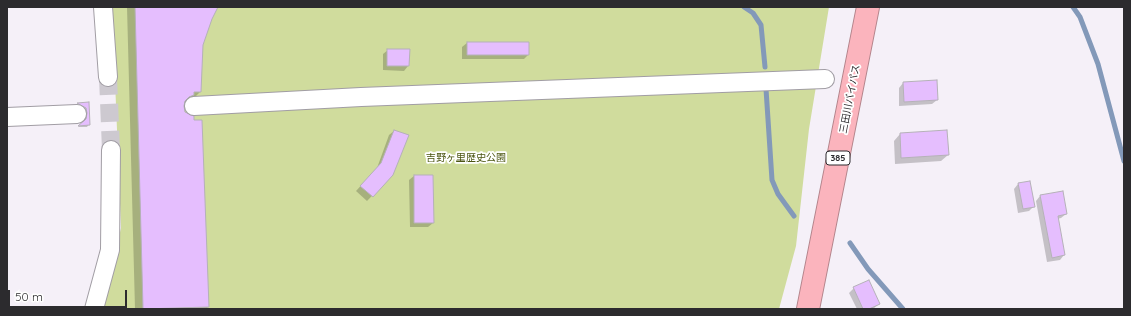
<!DOCTYPE html>
<html>
<head>
<meta charset="utf-8">
<style>
	body { margin:0 }
	#map { position:relative; width:1131px; height:316px; overflow:hidden; background:#f5f0f8; font-family:Quicksand,sans-serif }
	canvas { display:block }
	.frame { position:absolute; inset:0; border:8px solid #2c2b2e; pointer-events:none }
	.scale { position:absolute; left:8px; top:290px; width:119px; height:18px; box-sizing:border-box; border:2px solid #2c2b2e; border-top:0; padding-left:5px; font-size:12px; line-height:14px; white-space:nowrap; color:#2c2b2e; -webkit-text-stroke:3px #fff; paint-order:stroke }
</style>
</head>
<body>
<div id="map">
<canvas width="1131" height="316"></canvas>
<div class="frame"></div>
<div class="scale">50 m</div>
</div>
<script>
const ctx = document.querySelector('canvas').getContext('2d');
ctx.lineJoin = 'round';
function paint(path, color) {
  ctx.fillStyle = color;
  ctx.fill(path, 'evenodd');
}
function toPath(rows) {
  const path = new Path2D();
  for (const r of rows) {
    path.moveTo(r[0], r[1]);
    for (let i = 2; i < r.length; i += 2) path.lineTo(r[i], r[i + 1]);
  }
  return path;
}
function strokePath(path, color, width, dash) {
  ctx.strokeStyle = color;
  ctx.lineWidth = width;
  ctx.lineCap = dash ? 'butt' : 'round';
  ctx.setLineDash(dash || []);
  ctx.stroke(path);
}
function drawText(font, color, halo, rows, align = 'center') {
  ctx.font = font + ' Quicksand,"Noto Sans JP",sans-serif';
  ctx.lineWidth = 3.5;
  ctx.setLineDash([]);
  ctx.textBaseline = 'middle';
  ctx.strokeStyle = halo;
  ctx.fillStyle = color;
  for (const [text, x, y, turn = 0] of rows) {
    ctx.save();
    ctx.translate(x, y);
    ctx.rotate((+turn || 0) * Math.PI / 180);
    ctx.textAlign = isNaN(turn) ? turn : align;
    if (halo) ctx.strokeText(text, 0, 0);
    ctx.fillText(text, 0, 0);
    ctx.restore();
  }
}
const green = toPath([
	[112,7,829,7,809,129,796,246,779,309,102,309,121,228]
]);
const shadow = toPath([
	[127,7,217,7,211,19,202,44,200,92,192,100,183,104,208,307,206,309,135,309],
	[467,43,528,55,524,59,462,59,462,47],
	[388,50,408,66,404,71,383,70,383,54],
	[903,83,937,100,932,104,899,106,899,88],
	[88,103,89,124,87,127,78,127,84,122,86,116,84,110,76,105],
	[394,131,392,175,367,201,356,191,377,168,389,135],
	[900,134,948,155,941,161,895,164,894,141],
	[414,176,433,223,428,227,410,227,409,180],
	[1018,184,1034,206,1029,211,1018,213,1014,189],
	[1040,196,1066,214,1061,218,1057,219,1064,255,1060,260,1047,262,1036,201],
	[854,288,879,304,873,309,857,309,849,293]
]);
const stream = toPath([
	[744,7,753,13,761,25,765,67],
	[1073,7,1080,17,1098,64,1124,161],
	[766,89,772,180,778,194,794,216],
	[850,243,868,269,903,309]
]);
const building = toPath([
	[135,7,218,7,212,19,203,45,201,92,194,92,194,95,189,97,185,101,184,106,185,112,194,116,194,120,202,120,209,307,143,309,135,7],
	[467,42,529,42,529,55,467,55,467,42],
	[387,49,410,49,409,66,387,66,387,49],
	[937,80,938,100,904,102,903,82,937,80],
	[89,102,90,125,78,126,86,119,87,113,86,108,77,103,89,102],
	[394,130,409,135,393,175,373,197,360,186,381,163,394,130],
	[947,130,949,155,901,158,900,133,947,130],
	[414,175,433,175,434,223,414,223,414,175],
	[1030,181,1035,207,1023,209,1018,183,1030,181],
	[1063,191,1067,214,1058,216,1065,255,1052,258,1040,195,1063,191],
	[869,280,880,304,869,309,863,309,853,287,869,280]
]);
const streetTunnel = toPath([
	[108,77,111,150]
]);
const street = toPath([
	[103,7,108,77],
	[194,106,361,97,825,79],
	[7,117,77,114],
	[94,309,110,250,111,150]
]);
const highway = toPath([
	[808,309,868,7]
]);
const shields = [
	[838,158,24]
];
const shieldNames = [
	["385",838,158]
];
const streetNames = [
	["三田川バイパス",850,99,-79]
];
const parkNames = [
	["吉野ヶ里歴史公園",466,158]
];
paint(green, '#d0dc9d');
paint(shadow, '#0003');
strokePath(stream, '#8399b9', 5);
paint(building, '#e5befe');
strokePath(building, '#b5b1b8', 1);
strokePath(streetTunnel, '#cdc9d0', 18, [18, 9]);
strokePath(street, '#a19da4', 20);
strokePath(highway, '#b3848b', 24);
strokePath(street, '#fff', 18);
strokePath(highway, '#fbb4bd', 22);
for (const [x, y, w] of shields) {
  const box = new Path2D();
  box.roundRect(x - w / 2, y - 7, w, 14, 3);
  ctx.fillStyle = '#fff';
  ctx.fill(box);
  strokePath(box, '#2c2b2e', 1);
}
drawText('bold 9px', '#2c2b2e', null, shieldNames);
drawText('10px', '#2c2b2e', '#fff', streetNames);
drawText('10px', '#4c5612', '#fff', parkNames);
</script>
</body>
</html>
